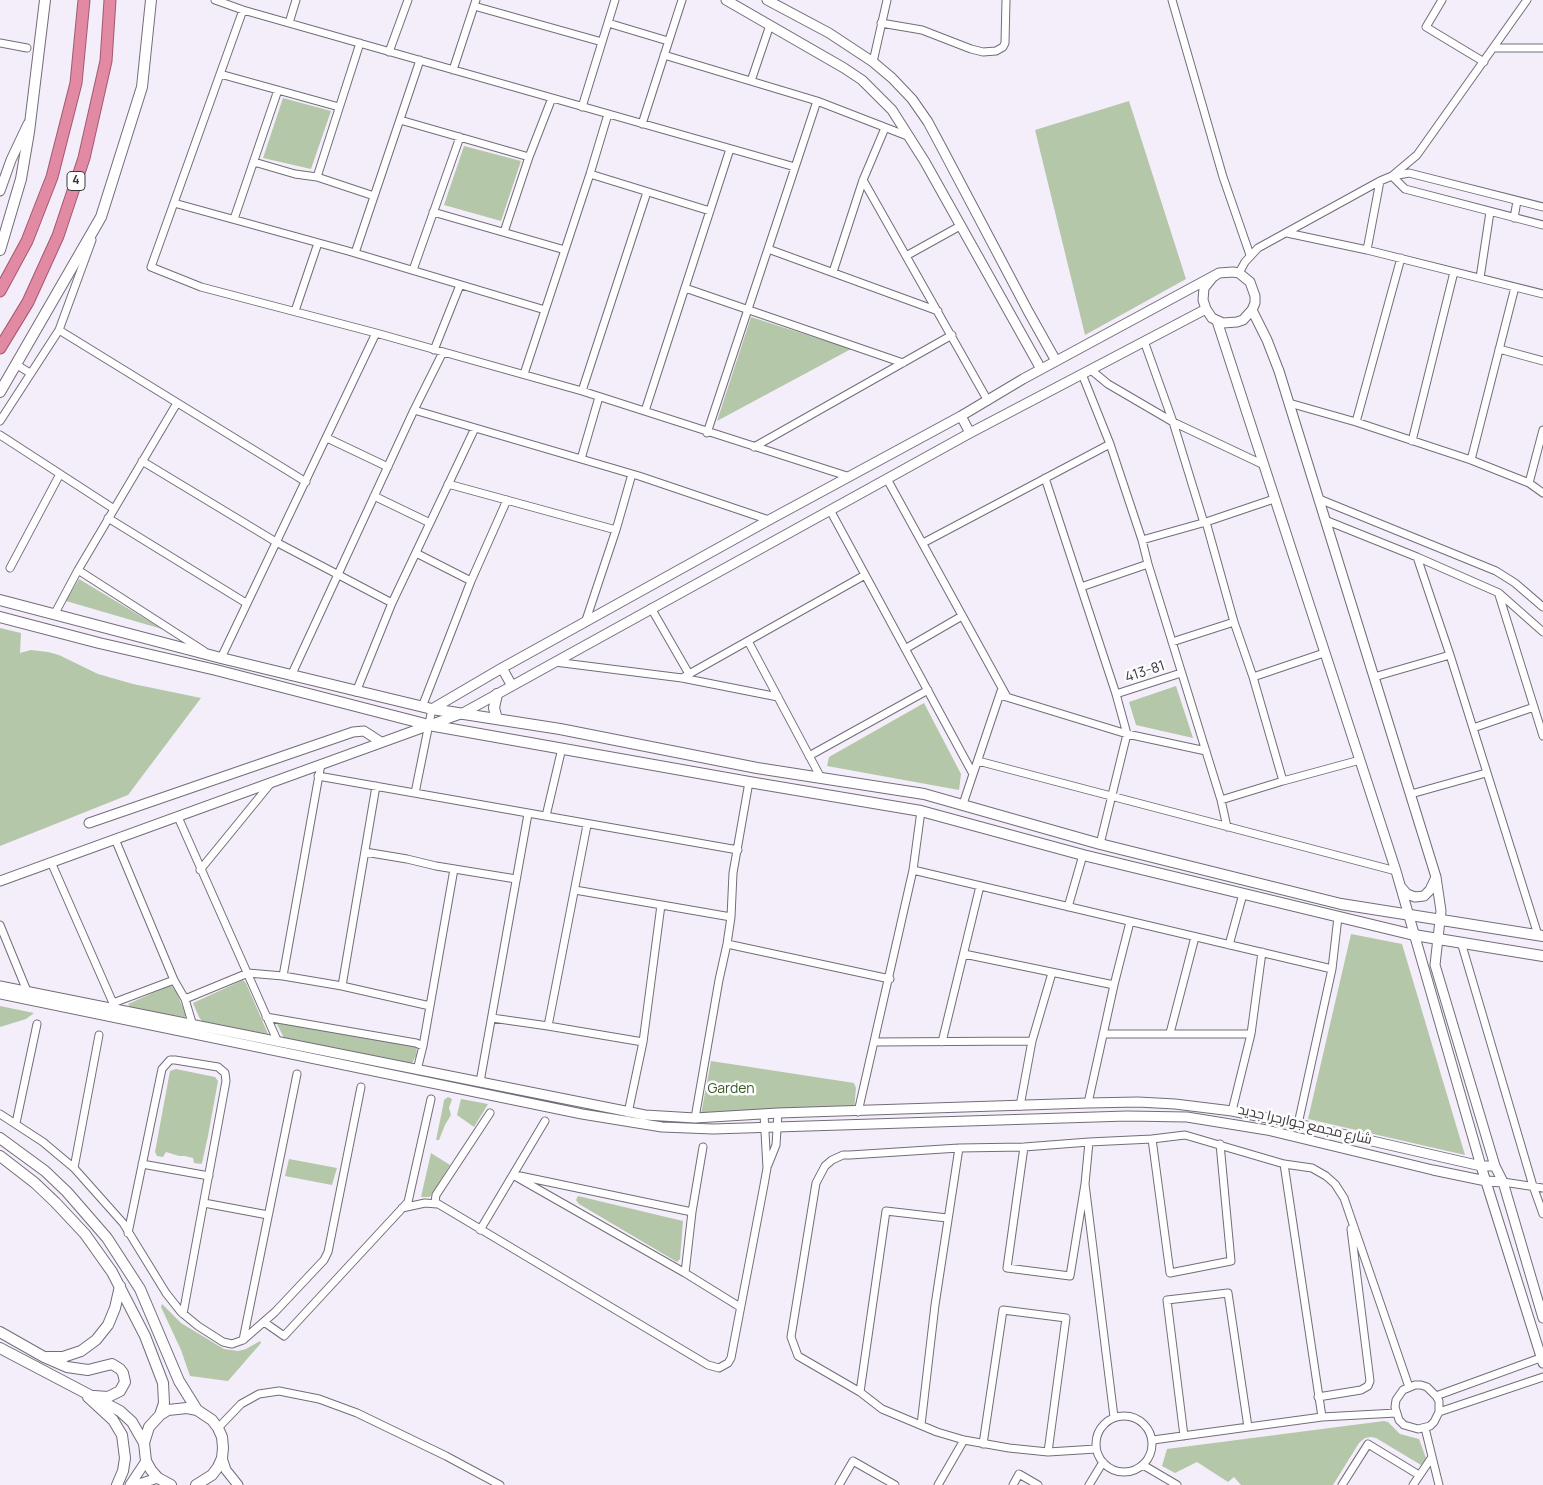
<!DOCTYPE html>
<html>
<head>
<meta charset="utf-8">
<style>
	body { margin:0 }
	canvas { display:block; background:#f4edfa }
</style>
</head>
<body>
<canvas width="1543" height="1485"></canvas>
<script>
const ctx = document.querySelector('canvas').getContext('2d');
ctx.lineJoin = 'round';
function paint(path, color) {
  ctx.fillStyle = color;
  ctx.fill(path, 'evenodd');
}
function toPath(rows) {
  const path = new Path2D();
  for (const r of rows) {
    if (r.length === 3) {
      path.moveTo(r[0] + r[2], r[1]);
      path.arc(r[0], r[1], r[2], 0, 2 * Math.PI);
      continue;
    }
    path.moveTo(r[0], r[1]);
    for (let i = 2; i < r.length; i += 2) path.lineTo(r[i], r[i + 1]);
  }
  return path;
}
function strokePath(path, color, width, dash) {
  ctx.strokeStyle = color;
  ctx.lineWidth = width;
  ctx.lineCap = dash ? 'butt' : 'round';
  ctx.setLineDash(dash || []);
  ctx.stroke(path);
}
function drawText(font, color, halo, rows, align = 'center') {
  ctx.font = font + ' Manrope,Cairo,sans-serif';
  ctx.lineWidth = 5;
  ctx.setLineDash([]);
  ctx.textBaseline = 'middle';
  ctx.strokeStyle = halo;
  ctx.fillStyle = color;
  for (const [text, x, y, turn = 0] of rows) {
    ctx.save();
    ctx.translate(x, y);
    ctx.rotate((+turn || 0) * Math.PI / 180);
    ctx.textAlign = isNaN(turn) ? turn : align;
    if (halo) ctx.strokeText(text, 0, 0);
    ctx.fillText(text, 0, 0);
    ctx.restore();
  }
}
const green = toPath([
	[283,98,331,111,311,169,263,158],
	[1129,101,1186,279,1085,335,1035,130],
	[464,146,521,161,501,221,444,205],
	[751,317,851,349,717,421],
	[79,579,162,629,66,601],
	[0,628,21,633,20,653,31,650,48,652,59,655,98,674,133,684,201,698,128,795,0,846],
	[1176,686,1193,738,1136,725,1129,702],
	[924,703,961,774,959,790,827,766,829,757],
	[1351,934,1402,944,1465,1155,1308,1119],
	[243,980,246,983,268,1034,205,1023,202,1021,199,1017,193,1003],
	[171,985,177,993,186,1016,184,1017,131,1008,128,1004],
	[0,1006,34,1013,26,1019,0,1027],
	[276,1022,417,1047,416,1056,412,1063,284,1038],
	[711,1061,854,1083,856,1088,854,1110,701,1114],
	[176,1069,215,1077,218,1081,208,1136,202,1163,201,1164,194,1163,193,1158,185,1156,179,1156,166,1152,163,1157,157,1156,155,1152,170,1071],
	[448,1097,452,1099,449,1108,451,1115,445,1125,439,1140,436,1140,443,1106,444,1100],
	[461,1099,488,1104,474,1127,457,1115],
	[431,1153,450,1165,430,1197,421,1197],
	[289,1159,337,1168,332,1185,285,1176],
	[578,1196,683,1221,680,1259,677,1262,579,1204,576,1200],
	[162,1304,181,1323,224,1349,238,1351,246,1349,260,1341,261,1343,228,1381,190,1376,181,1350,161,1307],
	[1384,1421,1388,1422,1400,1434,1419,1439,1426,1458,1421,1465,1376,1438,1371,1437,1365,1438,1359,1443,1333,1485,1241,1485,1234,1477,1228,1482,1197,1462,1175,1473,1162,1466,1167,1449]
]);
const minor = toPath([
	[215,0,243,10,795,167],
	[1172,0,1223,177,1250,255],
	[1442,0,1426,27,1484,62],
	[474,6,602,42],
	[243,10,151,267,201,287,376,333,582,391,850,477],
	[289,23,296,0],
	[608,23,668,41],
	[881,23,922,30,971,49,983,52,996,51,1003,47,1005,43,1006,0],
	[0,43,27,48],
	[1494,48,1543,48],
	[389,52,408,0],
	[664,55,817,101,910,137],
	[873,62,887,0],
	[453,70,476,0],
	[220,74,339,107],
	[751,81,770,25],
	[582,107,615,0],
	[400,120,529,157],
	[642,124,682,0],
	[254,162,295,174,317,177,360,43],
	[590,174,710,211],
	[1392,176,1405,189,1543,225],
	[1393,176,1409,173,1543,207],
	[317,177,374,196],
	[863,180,988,401],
	[174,203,348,251,545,310],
	[433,212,565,250],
	[1514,218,1517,201],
	[234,219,278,90],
	[504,232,529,157,552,98],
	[1287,233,1367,250,1543,294],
	[768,249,938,311],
	[1367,250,1380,181],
	[355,253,420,60],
	[906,256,960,226],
	[413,270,460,137],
	[833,272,863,180,885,128],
	[1239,273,1245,262,1258,248,1380,181,1392,176,1417,155,1527,0],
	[1480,278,1490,212],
	[685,288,903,363],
	[295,311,318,243],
	[59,330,306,482],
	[1144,341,1173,422,1204,523],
	[1499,349,1543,361],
	[434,350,460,285],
	[17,365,30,373],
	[1091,370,1108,384,1173,422,1264,465],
	[524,374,590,174,608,114],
	[1082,374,1110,444,1142,540,1148,564,1221,800,1227,827],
	[582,391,647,192],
	[1289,403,1356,422,1471,460,1529,483,1543,493],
	[414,410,639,476,769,520],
	[645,411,730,149],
	[0,421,59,330,92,240],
	[1356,422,1401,258],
	[707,433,817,101],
	[0,435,114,509],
	[327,438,388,467],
	[1412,441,1454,272],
	[754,447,952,335],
	[581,459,599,397],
	[1471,460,1515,287],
	[142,461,276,542,392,603],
	[1045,478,1116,694,1127,734,1100,844],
	[887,479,1007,697],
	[1529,483,1543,430],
	[448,484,616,530],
	[374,496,430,523],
	[1319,499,1496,571,1515,583,1543,607],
	[830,510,973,774],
	[108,518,246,603],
	[1325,520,1417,557,1499,593,1543,632],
	[1206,522,1234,622,1253,677,1283,781],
	[1142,540,1206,522,1274,499],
	[923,543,1110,444],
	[416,553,471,581],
	[1417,557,1450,655,1538,935],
	[10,568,60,474],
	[78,570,204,651],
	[1081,587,1148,564],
	[1499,595,1543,736],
	[651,608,689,674],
	[54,615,78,570,177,403],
	[585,623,616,530,632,474],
	[748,641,821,778],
	[1172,642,1234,622],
	[905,649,962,616],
	[221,658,376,333],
	[555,662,682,678,778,697],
	[291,676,414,410,443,352],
	[1253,677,1324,653],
	[1374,677,1450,655],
	[682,678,865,575],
	[356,692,392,603,475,428],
	[1116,694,1181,673],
	[1000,695,1127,734,1206,751],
	[422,707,471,581,507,500],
	[1473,728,1534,707],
	[809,756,928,690],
	[978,761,1396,871],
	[318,776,738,850],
	[415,793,432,709],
	[1411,794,1486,773],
	[1221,800,1283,781,1360,760],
	[963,804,1001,691],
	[546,816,562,748],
	[178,817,277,1040],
	[115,839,174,980,185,999,193,1026],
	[365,852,407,859,436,866,516,879],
	[51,862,113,1003,114,1009],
	[200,870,271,783],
	[913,870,1332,969],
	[575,890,731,917],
	[1068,907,1083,855],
	[0,925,27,991],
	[1461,942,1533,1186,1543,1214],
	[727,944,890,979],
	[1229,945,1243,894],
	[964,954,1114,985],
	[283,976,321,764],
	[342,986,376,786],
	[185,999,248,973,283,976,342,986,430,1006],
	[113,1003,174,980],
	[266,1017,416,1043,423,1046],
	[492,1018,548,1026,643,1042],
	[548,1026,587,825],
	[1170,1033,1195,937],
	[1103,1034,1251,1034],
	[875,1042,1032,1041],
	[942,1042,980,886],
	[417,1070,423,1046,454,869],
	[480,1082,528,814],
	[1088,1103,1114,985,1130,922],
	[1020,1106,1032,1041,1052,973],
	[1232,1111,1251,1034,1262,952],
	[858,1112,913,870,921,811],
	[490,1113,436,1195,435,1202,708,1365,719,1368,728,1363,731,1358,764,1185,767,1168,764,1114],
	[628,1113,643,1042,661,905],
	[0,1114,43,1142,74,1168,123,1223,166,1293,181,1312,198,1326,223,1342,232,1344,243,1340,275,1312,324,1260,328,1252,361,1087],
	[695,1118,719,980,727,944,731,917,733,873,749,782],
	[16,1123,37,1024],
	[1298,1124,1332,969,1338,917],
	[1152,1139,1170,1273,1231,1261,1220,1144],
	[1089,1142,1085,1184,1114,1417],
	[1024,1147,1007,1268,1070,1276,1085,1184],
	[142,1164,209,1176],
	[1284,1164,1322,1417],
	[768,1165,776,1145,778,1113],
	[74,1168,99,1035],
	[513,1175,685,1273,740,1307],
	[520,1176,692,1212],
	[1503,1182,1543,1188],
	[204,1203,268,1215],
	[402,1208,425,1203,437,1204],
	[480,1230,545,1121],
	[128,1233,162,1069,170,1060,175,1060,218,1067,225,1073,226,1081,183,1314],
	[685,1273,692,1212,703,1147],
	[264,1322,284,1336,408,1202,431,1099],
	[243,1340,297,1074],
	[860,1392,886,1211,947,1218],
	[1436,1396,1543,1357],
	[1318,1397,1361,1390,1368,1386,1370,1381,1351,1229],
	[1439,1412,1439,1401,1436,1396,1427,1387,1421,1385,1415,1385,1403,1390,1396,1400,1395,1407,1399,1420,1404,1425,1418,1429,1430,1426,1434,1422,1439,1412,1543,1377],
	[1124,1444,28],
	[921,1425,935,1305,959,1148],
	[218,1428,241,1404,259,1394,279,1391,319,1399,357,1413,446,1456,500,1485],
	[1425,1428,1439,1485],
	[1184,1436,1167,1300,1228,1293,1248,1427],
	[1153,1440,1322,1417,1396,1413],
	[983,1444,1003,1310,1066,1318,1048,1452],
	[1096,1449,1048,1452,1009,1448,964,1440,937,1432,882,1409,860,1392,798,1356,791,1337,816,1183,825,1166,832,1160,843,1155,850,1155,959,1148,1024,1147,1089,1142,1152,1139,1185,1135,1284,1164,1312,1168,1326,1176,1335,1184,1344,1198,1409,1387],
	[1143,1465,1177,1485],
	[839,1485,853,1461,895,1485],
	[938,1485,964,1440],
	[1013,1485,1019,1474,1038,1485],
	[1089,1485,1103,1462],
	[1342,1485,1368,1444,1419,1475],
	[1413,1485,1432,1457]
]);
const tertiary = toPath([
	[726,0,844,68,862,80,892,110,925,162,1041,369],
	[767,0,829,33,873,62,892,78,912,99,928,122,943,150,1028,311,1056,361],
	[0,191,11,160,28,124],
	[1252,310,1267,340,1279,371,1436,877,1441,911,1435,965,1495,1166,1503,1182,1543,1318],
	[1217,321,1396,871,1481,1166,1543,1363],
	[961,416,970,433],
	[502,668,512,686],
	[432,709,502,668,769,520,961,416,1023,379,1219,273,1233,272,1239,273,1250,282,1255,296,1255,303,1252,310,1243,320,1237,322,1223,323,1212,318,1206,309,1203,300,1204,288,1213,277,1219,273],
	[89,823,353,732,364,731,381,742],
	[0,881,463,713,970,433,1206,309],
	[1401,887,1407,894,1415,897,1424,896,1430,890,1436,877],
	[0,986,645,1115,695,1118,778,1113,1088,1103,1138,1102,1175,1104,1232,1111,1298,1124,1481,1166,1495,1166],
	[0,994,582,1114,662,1127,713,1129,1127,1116,1187,1117,1267,1130,1433,1170,1486,1181,1503,1182],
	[222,1458,226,1470,238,1485],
	[130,1485,146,1461],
	[135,1485,158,1478]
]);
const secondary = toPath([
	[0,250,21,179,29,132,45,0],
	[0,392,101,217,142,87,151,0],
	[0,600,221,658,432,709,560,729,757,768,924,794,1100,844,1341,904,1543,936],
	[0,617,99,643,216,670,429,725,749,782,921,811,1083,855,1414,935,1543,956],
	[497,719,494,708,497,694],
	[0,1138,45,1171,67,1192,107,1238,140,1289,179,1381,197,1410],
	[0,1156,35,1183,55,1202,85,1234,112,1272,145,1336,163,1383,164,1403,160,1415],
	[0,1332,44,1357,67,1367,88,1370,112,1364,120,1369,123,1373,125,1382,120,1391,108,1397,94,1396],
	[0,1348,120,1411,132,1422,144,1443],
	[47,1357,63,1357,81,1351,96,1340,108,1325,115,1308,120,1286],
	[88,1397,113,1420,122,1435,125,1458,123,1471,117,1485],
	[171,1485,158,1478,151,1470,146,1461,144,1443,149,1427,160,1415,168,1410,187,1408,197,1410,212,1420,218,1428,222,1437,223,1448,222,1458,218,1467,212,1475,196,1485]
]);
const trunk = toPath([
	[0,291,27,241,52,177,76,83,84,0],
	[0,348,28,302,58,236,84,158,106,61,110,0]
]);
const shields = [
	[76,181,18]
];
const shieldNames = [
	["4",76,181]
];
const streetNames = [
	["413-81",1145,672,-18],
	["شارع مجمع جوارجرا جديد",1305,1125,13]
];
const parkNames = [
	["Garden",731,1089]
];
paint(green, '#b4c8a9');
strokePath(minor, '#736d79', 9);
strokePath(tertiary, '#736d79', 11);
strokePath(secondary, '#736d79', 12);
strokePath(trunk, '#a25970', 13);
strokePath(minor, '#fff', 7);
strokePath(tertiary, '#fff', 9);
strokePath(secondary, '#fff', 10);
strokePath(trunk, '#e28aa4', 11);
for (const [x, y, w] of shields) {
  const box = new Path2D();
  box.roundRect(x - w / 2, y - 9.5, w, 19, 4);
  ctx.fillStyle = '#fdfdfd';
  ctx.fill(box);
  strokePath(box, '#39363b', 1);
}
drawText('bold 12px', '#39363b', null, shieldNames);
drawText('14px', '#39363b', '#fdfdfd', streetNames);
drawText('14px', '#375821', '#fdfdfd', parkNames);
</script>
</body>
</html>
